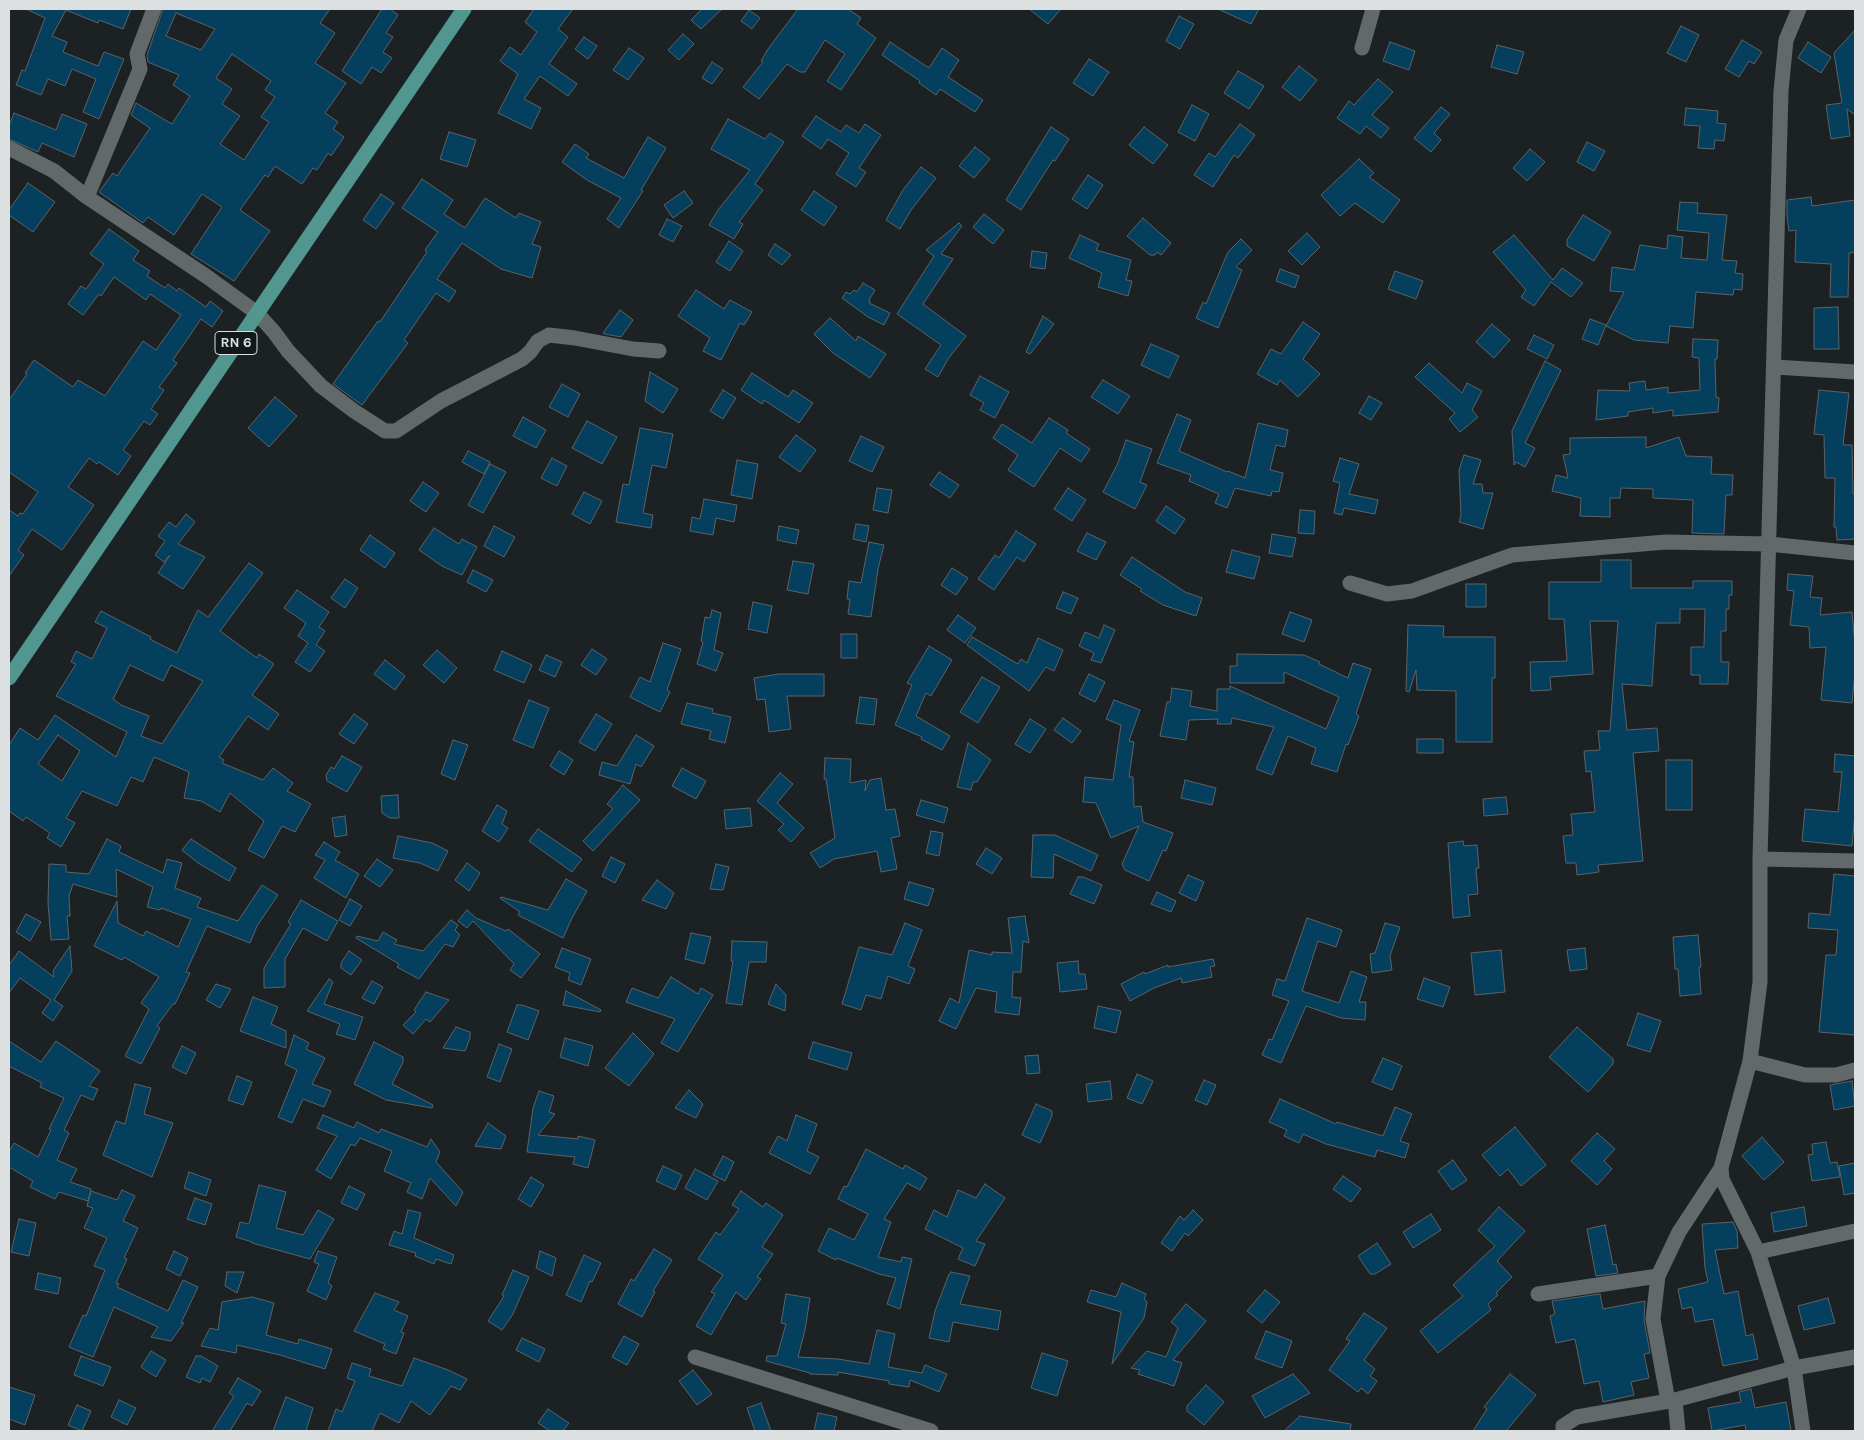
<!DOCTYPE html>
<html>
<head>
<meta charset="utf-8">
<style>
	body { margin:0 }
	#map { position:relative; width:1864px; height:1440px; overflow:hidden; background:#1c2224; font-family:Karla,sans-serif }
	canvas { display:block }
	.frame { position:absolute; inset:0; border:10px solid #dce0e1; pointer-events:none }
</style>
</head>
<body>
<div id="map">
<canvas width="1864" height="1440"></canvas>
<div class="frame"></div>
</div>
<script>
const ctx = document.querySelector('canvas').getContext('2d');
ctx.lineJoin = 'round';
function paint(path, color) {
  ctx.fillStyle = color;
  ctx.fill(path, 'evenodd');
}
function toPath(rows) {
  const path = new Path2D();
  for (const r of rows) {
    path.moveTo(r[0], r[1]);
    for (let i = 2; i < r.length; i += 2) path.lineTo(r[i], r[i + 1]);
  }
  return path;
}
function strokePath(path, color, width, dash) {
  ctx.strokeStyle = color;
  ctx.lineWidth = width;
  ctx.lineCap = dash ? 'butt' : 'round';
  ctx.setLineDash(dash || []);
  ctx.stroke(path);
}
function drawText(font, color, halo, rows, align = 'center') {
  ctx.font = font + ' Karla,sans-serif';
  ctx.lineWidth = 4;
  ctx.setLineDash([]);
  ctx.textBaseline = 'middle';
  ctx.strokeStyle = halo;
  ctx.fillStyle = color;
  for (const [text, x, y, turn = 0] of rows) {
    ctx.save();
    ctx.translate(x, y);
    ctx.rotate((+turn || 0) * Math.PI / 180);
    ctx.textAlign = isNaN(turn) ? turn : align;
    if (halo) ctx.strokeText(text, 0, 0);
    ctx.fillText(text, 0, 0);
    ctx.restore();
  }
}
const building = toPath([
	[26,9,131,9,123,29,99,20,98,23,66,10,52,36,67,42,63,52,98,66,104,52,124,59,99,119,83,112,96,79,72,69,65,86,48,79,41,95,16,85,22,70,25,71,45,18,26,9],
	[163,9,330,9,320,23,335,33,315,63,346,83,325,113,338,122,333,129,344,137,331,156,328,153,317,170,313,168,302,184,275,166,268,177,265,175,240,210,270,231,234,281,191,254,222,207,202,194,174,235,148,217,143,223,99,192,113,173,117,176,150,128,131,115,136,103,172,124,190,96,173,85,179,75,148,62,147,55,163,9],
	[176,13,215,29,201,50,166,36,176,13],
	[232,54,271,81,265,90,275,97,261,117,269,122,244,160,220,144,240,116,222,104,232,89,216,78,232,54],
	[382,9,390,9,398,15,386,33,393,37,383,52,392,58,381,73,372,67,361,84,342,71,382,9],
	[534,9,573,9,558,29,568,37,549,64,577,84,568,96,540,76,524,99,541,108,531,129,498,113,518,74,500,61,510,47,521,55,537,32,525,22,534,9],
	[702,9,722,9,701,29,691,20,702,9],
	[798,9,848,9,861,18,857,24,876,38,841,90,827,81,845,54,825,40,805,72,800,72,787,64,759,99,743,87,763,62,761,61,768,49,798,9],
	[1029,9,1061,9,1048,24,1029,9],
	[1218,9,1259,9,1251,24,1218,9],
	[749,10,760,18,752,29,741,21,749,10],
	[1179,16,1194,24,1180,49,1166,41,1179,16],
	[1681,26,1699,35,1686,62,1667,53,1681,26],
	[1855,30,1855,115,1847,109,1850,136,1831,139,1826,105,1842,103,1834,53,1855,30],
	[683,34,694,44,679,60,668,50,683,34],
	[584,37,597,46,588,59,575,49,584,37],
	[1742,40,1762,52,1754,64,1749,61,1739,77,1725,69,1742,40],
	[890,42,929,68,942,48,959,60,948,77,983,100,975,112,940,89,936,95,919,83,920,81,882,55,890,42],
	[1390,42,1415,51,1409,70,1383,61,1390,42],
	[1808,42,1831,57,1821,73,1798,58,1808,42],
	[1497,45,1524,52,1517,74,1491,67,1497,45],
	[629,48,644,58,628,80,613,70,629,48],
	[1089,59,1109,72,1093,96,1073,83,1089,59],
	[712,62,723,69,712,84,702,78,712,62],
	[1299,66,1317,80,1300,101,1282,87,1299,66],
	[1238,71,1264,86,1249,109,1224,93,1238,71],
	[1378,79,1393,92,1372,115,1389,128,1381,138,1366,126,1360,134,1337,118,1349,101,1354,105,1378,79],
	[1192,105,1209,114,1195,141,1178,132,1192,105],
	[1441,107,1450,114,1434,133,1441,140,1431,152,1414,138,1441,107],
	[1686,108,1718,111,1717,123,1726,124,1724,141,1715,140,1714,149,1698,148,1700,126,1684,125,1686,108],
	[14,113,56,130,62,114,87,124,74,157,42,143,38,152,9,139,9,126,14,113],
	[816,116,841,132,846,125,859,133,865,124,881,135,859,168,866,172,856,187,836,174,849,153,828,139,821,149,802,136,816,116],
	[728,119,765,139,770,133,784,142,755,184,763,190,739,222,743,224,734,239,709,225,718,210,750,170,711,149,728,119],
	[1240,124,1255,135,1238,158,1234,155,1213,187,1194,175,1209,153,1215,157,1240,124],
	[1051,127,1069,139,1055,161,1053,160,1021,210,1006,200,1051,127],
	[1144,127,1168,145,1153,164,1129,145,1144,127],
	[449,132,476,140,467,167,440,159,449,132],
	[648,137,666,148,641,190,643,191,619,228,607,219,621,198,587,180,562,162,575,144,589,154,586,158,624,178,648,137],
	[1587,142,1605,151,1594,171,1577,162,1587,142],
	[975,147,990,159,974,178,959,166,975,147],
	[1530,149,1545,162,1527,181,1513,168,1530,149],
	[1359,159,1374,173,1369,177,1400,200,1383,223,1355,203,1340,216,1321,195,1359,159],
	[921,167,936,178,911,210,900,229,886,220,903,190,921,167],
	[1088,175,1103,185,1087,209,1072,199,1088,175],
	[422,179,453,200,444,214,465,228,485,198,516,218,519,213,541,222,532,244,541,247,532,278,501,269,462,243,437,279,456,291,449,302,436,293,404,340,408,343,362,405,333,384,378,321,380,322,427,252,425,250,438,232,402,208,422,179],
	[28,183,55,202,33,232,9,215,9,210,28,183],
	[684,191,693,203,673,218,664,205,684,191],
	[814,191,837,207,824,226,801,210,814,191],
	[381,194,394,203,376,229,363,220,381,194],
	[1811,197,1812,206,1855,200,1855,252,1849,253,1848,297,1830,297,1831,264,1795,262,1796,230,1789,231,1787,216,1787,200,1811,197],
	[1680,202,1698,203,1697,213,1727,215,1722,260,1737,261,1735,273,1743,274,1742,290,1734,289,1733,295,1696,292,1693,328,1670,326,1668,343,1634,340,1606,326,1624,292,1610,291,1612,267,1634,270,1640,245,1667,249,1668,235,1683,237,1681,258,1707,260,1709,233,1677,230,1680,202],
	[984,214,1004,230,993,244,973,227,984,214],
	[1583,215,1611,232,1594,261,1567,246,1567,240,1583,215],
	[1143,218,1171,243,1161,255,1157,252,1155,255,1150,255,1127,236,1143,218],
	[667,219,682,226,673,242,659,235,667,219],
	[959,223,962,226,941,254,953,259,923,304,966,336,948,359,938,377,925,369,941,345,897,314,934,256,926,250,959,223],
	[109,229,139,251,133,260,150,271,147,276,165,288,168,284,177,291,179,288,206,307,210,301,223,311,212,327,201,319,173,360,177,363,159,387,164,390,151,409,158,414,150,425,144,421,123,450,131,456,118,475,99,462,97,464,89,458,68,487,94,505,62,550,32,529,18,550,24,555,9,576,9,510,18,516,20,513,23,514,38,492,9,472,9,400,27,374,25,373,34,360,73,387,78,380,105,396,143,341,156,350,181,315,150,294,146,300,114,277,101,296,99,294,83,315,68,304,81,286,86,289,104,264,90,254,109,229],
	[1307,233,1320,247,1302,265,1288,251,1307,233],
	[1080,235,1099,244,1096,250,1131,260,1126,280,1132,281,1128,296,1098,287,1102,273,1069,258,1080,235],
	[1514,235,1553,280,1562,268,1583,283,1571,297,1551,282,1534,306,1521,297,1526,290,1493,252,1514,235],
	[1241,239,1252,250,1236,267,1242,270,1218,328,1196,318,1203,302,1206,304,1228,252,1241,239],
	[729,241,743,251,730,271,716,262,729,241],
	[775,244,791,255,782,265,768,255,775,244],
	[1032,251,1047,253,1045,269,1030,267,1032,251],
	[1280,269,1299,276,1295,288,1276,281,1280,269],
	[1395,271,1423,281,1416,299,1388,289,1395,271],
	[863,283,875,290,869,300,870,301,869,303,890,313,884,325,868,317,842,298,846,292,850,294,854,290,857,292,863,283],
	[696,290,724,309,730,300,752,312,744,325,740,323,721,360,703,351,710,338,678,316,696,290],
	[1838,307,1839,349,1814,349,1814,308,1838,307],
	[620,310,633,320,621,337,605,334,603,333,620,310],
	[1043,316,1054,324,1030,354,1026,352,1043,316],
	[830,318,856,341,858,336,886,354,870,378,833,353,814,334,830,318],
	[1590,319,1606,325,1598,345,1582,339,1590,319],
	[1303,322,1320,334,1303,359,1320,374,1298,397,1280,380,1277,385,1257,374,1271,349,1281,354,1303,322],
	[1492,324,1510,340,1494,358,1476,342,1492,324],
	[1534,335,1554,345,1547,359,1527,349,1534,335],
	[1693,339,1718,340,1717,359,1715,359,1716,397,1719,398,1718,412,1673,416,1673,410,1653,413,1653,408,1628,412,1628,416,1596,420,1598,390,1630,391,1629,383,1645,381,1646,390,1668,387,1668,393,1700,390,1699,358,1692,357,1693,339],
	[1151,344,1179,356,1169,378,1141,365,1151,344],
	[1545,361,1561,370,1525,443,1535,448,1525,467,1516,462,1514,465,1512,431,1545,361],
	[1429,363,1462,393,1467,383,1482,391,1472,410,1478,417,1460,432,1449,419,1455,413,1415,377,1429,363],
	[650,372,678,389,663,413,645,401,650,372],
	[752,373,788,397,793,390,813,403,799,423,764,400,762,404,741,390,752,373],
	[980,376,1009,392,995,418,980,410,984,403,970,395,980,376],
	[1103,380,1130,396,1118,414,1091,397,1103,380],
	[562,384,580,394,568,417,549,407,562,384],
	[723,390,736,398,723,419,710,411,723,390],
	[1819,390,1849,393,1843,445,1852,445,1853,494,1855,494,1855,539,1837,540,1836,527,1834,527,1835,478,1825,478,1824,435,1814,434,1819,390],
	[1369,396,1382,403,1371,420,1359,413,1369,396],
	[275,397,297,416,269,447,248,428,275,397],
	[1177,414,1191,420,1179,451,1227,472,1228,471,1245,478,1258,423,1288,430,1285,447,1276,445,1270,470,1283,473,1279,492,1272,491,1271,496,1235,488,1227,508,1215,503,1219,494,1189,481,1191,475,1157,463,1177,414],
	[523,417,546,430,536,448,513,436,523,417],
	[1049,418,1068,430,1066,433,1090,449,1081,462,1060,448,1034,487,1008,470,1018,455,993,438,1002,424,1032,443,1049,418],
	[587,421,617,437,602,464,572,448,587,421],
	[640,428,673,434,666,468,652,465,643,513,653,515,651,528,616,522,623,484,629,485,640,428],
	[796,435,816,450,800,472,779,457,796,435],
	[861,436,884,447,872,472,849,461,861,436],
	[1646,437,1646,448,1679,437,1686,456,1712,457,1711,474,1733,475,1732,495,1726,495,1724,534,1692,533,1693,500,1653,498,1653,489,1621,488,1620,498,1610,498,1610,517,1580,516,1581,498,1552,491,1556,475,1568,478,1563,455,1570,454,1570,438,1646,437],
	[1126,440,1152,449,1140,482,1147,485,1135,509,1103,492,1117,465,1126,440],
	[468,451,490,462,484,474,462,462,468,451],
	[1464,455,1481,460,1473,484,1482,484,1483,493,1493,493,1483,529,1459,522,1461,515,1459,470,1464,455],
	[552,458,567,466,557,486,541,478,552,458],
	[1340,458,1359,464,1349,494,1378,500,1375,514,1344,508,1342,515,1334,513,1340,483,1333,481,1340,458],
	[737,460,758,464,752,499,731,495,737,460],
	[490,464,506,472,483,513,468,505,490,464],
	[939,472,959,485,950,498,930,485,939,472],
	[423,482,439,493,426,512,410,501,423,482],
	[877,488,892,490,888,513,873,510,877,488],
	[1068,488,1086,500,1072,521,1054,509,1068,488],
	[584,492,602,501,590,524,572,514,584,492],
	[704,499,737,505,734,522,716,518,713,535,690,531,692,517,700,519,704,499],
	[1166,506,1185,519,1175,534,1156,521,1166,506],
	[1300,510,1315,511,1314,534,1298,533,1300,510],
	[186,514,195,522,178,544,205,557,183,589,158,573,170,555,164,562,155,555,165,541,158,536,169,522,176,527,186,514],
	[856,524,869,526,866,542,853,539,856,524],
	[494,526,515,537,504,557,484,546,494,526],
	[779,526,799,530,796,544,777,540,779,526],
	[434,528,459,544,462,539,477,547,462,575,442,566,419,550,434,528],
	[1016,531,1036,544,1024,562,1017,557,994,590,978,579,995,555,999,558,1016,531],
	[1087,533,1106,542,1096,560,1077,551,1087,533],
	[1272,534,1296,538,1292,557,1269,553,1272,534],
	[370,535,395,553,385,568,360,550,370,535],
	[869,542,884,545,878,569,871,617,848,614,850,599,847,599,849,581,861,583,869,542],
	[1232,550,1260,557,1254,579,1226,572,1232,550],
	[1132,557,1185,592,1202,598,1196,616,1163,605,1140,591,1142,589,1120,575,1132,557],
	[1601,560,1631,560,1631,588,1693,588,1693,581,1732,581,1732,595,1729,595,1729,609,1726,609,1726,631,1721,631,1721,662,1729,662,1728,684,1700,684,1700,675,1691,675,1691,647,1704,647,1705,609,1680,609,1680,623,1656,623,1652,686,1622,684,1627,730,1657,728,1659,751,1633,753,1643,861,1598,865,1599,872,1577,875,1576,863,1566,863,1563,836,1573,835,1571,814,1595,812,1591,771,1586,772,1584,751,1600,750,1598,731,1610,731,1618,621,1590,621,1593,674,1550,677,1551,690,1531,691,1530,662,1567,661,1564,619,1549,619,1549,582,1601,582,1601,560],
	[793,561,814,564,808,594,787,590,793,561],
	[249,563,263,573,220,631,257,658,259,654,274,664,252,695,279,714,268,730,248,716,219,757,224,760,222,763,263,780,273,768,293,783,287,791,311,804,295,832,282,826,264,858,248,850,264,821,230,793,220,812,201,801,184,798,189,772,154,757,143,782,131,777,117,806,82,791,66,818,75,823,61,847,47,838,50,833,26,817,23,821,9,811,9,745,20,728,38,740,55,715,116,757,127,732,56,696,76,664,71,662,76,651,92,659,107,628,95,622,101,611,151,637,150,639,177,653,198,610,208,617,249,563],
	[130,665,163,681,171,665,203,681,162,744,141,736,149,716,121,705,113,699,130,665],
	[58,735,80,751,62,781,38,764,58,735],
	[952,568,968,578,956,595,941,585,952,568],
	[473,570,493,580,486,592,467,582,473,570],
	[1788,574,1813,576,1810,597,1822,598,1820,615,1852,612,1855,645,1855,673,1852,703,1821,700,1826,647,1810,648,1809,627,1790,625,1794,591,1787,590,1788,574],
	[345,579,358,588,345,608,331,598,345,579],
	[1466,584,1486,584,1486,607,1466,607,1466,584],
	[297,590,329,612,319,627,325,631,316,645,325,651,310,672,295,662,308,643,298,636,306,623,284,608,297,590],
	[1063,592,1078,598,1071,614,1056,608,1063,592],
	[753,602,772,606,767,633,748,629,753,602],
	[712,610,721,613,714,650,723,653,716,671,697,664,703,642,701,641,705,617,710,618,712,610],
	[1290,612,1312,620,1304,642,1282,634,1290,612],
	[958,615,976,628,965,643,947,630,958,615],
	[1104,625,1115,630,1101,663,1091,660,1094,653,1079,646,1085,632,1099,638,1104,625],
	[1408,625,1444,626,1443,637,1495,637,1495,678,1492,678,1492,742,1456,742,1456,691,1417,690,1416,670,1409,692,1406,691,1408,625],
	[841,634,857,634,857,658,841,658,841,634],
	[972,637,1018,664,1021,659,1027,663,1038,638,1063,650,1054,671,1046,667,1029,691,967,645,972,637],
	[663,643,681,649,667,690,670,692,660,712,630,697,640,677,650,682,663,643],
	[929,646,952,660,931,696,926,693,916,716,950,736,942,750,921,739,922,737,895,725,912,685,907,683,929,646],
	[592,649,607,659,596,675,581,665,592,649],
	[437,650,457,668,444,683,423,665,437,650],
	[502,651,532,665,524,683,494,670,502,651],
	[1237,654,1304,655,1320,662,1319,664,1348,678,1353,663,1371,669,1356,714,1359,716,1348,745,1346,744,1337,772,1311,764,1316,748,1288,736,1272,775,1256,769,1274,727,1232,718,1231,724,1217,724,1218,719,1189,720,1186,740,1160,736,1167,702,1170,702,1172,688,1192,691,1190,706,1217,711,1217,689,1230,689,1230,686,1326,729,1339,697,1284,672,1284,683,1230,683,1230,666,1237,666,1237,654],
	[546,655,562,662,555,677,539,670,546,655],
	[385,660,405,676,395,690,374,674,385,660],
	[779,674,824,674,824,696,787,696,791,729,769,732,765,699,757,700,754,678,779,674],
	[1089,674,1105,682,1095,702,1079,694,1089,674],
	[982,677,1000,687,978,723,960,712,982,677],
	[860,697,877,699,874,725,856,723,860,697],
	[529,700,549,708,533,748,513,740,529,700],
	[1114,700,1140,710,1129,741,1134,742,1129,777,1133,777,1134,807,1141,806,1143,822,1173,833,1166,851,1163,850,1149,881,1125,870,1122,864,1139,826,1111,838,1096,803,1083,802,1085,777,1113,780,1121,725,1106,719,1114,700],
	[687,703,713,709,712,713,731,717,725,743,709,739,711,731,681,724,687,703],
	[354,714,368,724,354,744,339,734,354,714],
	[596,714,612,724,595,751,579,742,596,714],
	[1063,718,1081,731,1072,743,1054,730,1063,718],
	[1030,719,1046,729,1030,753,1015,744,1030,719],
	[636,735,654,746,641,767,636,764,630,784,599,775,602,762,617,766,636,735],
	[1417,739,1443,739,1443,753,1417,753,1417,739],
	[453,740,468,745,455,780,441,774,453,740],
	[968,743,991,760,977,782,973,782,971,790,957,787,968,743],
	[559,751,573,760,564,775,550,766,559,751],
	[1835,754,1855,756,1855,813,1852,846,1802,841,1805,809,1838,812,1842,772,1834,772,1835,754],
	[342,756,362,767,347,792,327,781,326,775,331,767,334,769,342,756],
	[825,758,851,759,850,783,866,780,865,791,870,780,881,778,886,810,895,809,900,836,891,838,897,869,881,872,877,851,834,859,820,868,810,853,835,838,826,779,824,779,825,758],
	[1666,760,1692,760,1692,810,1666,810,1666,760],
	[682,768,706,781,696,799,672,786,682,768],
	[780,773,793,784,777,803,804,828,791,842,778,830,784,824,757,801,780,773],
	[1185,780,1216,788,1212,805,1181,798,1185,780],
	[623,785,640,800,593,851,583,841,613,809,607,804,623,785],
	[398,795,399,818,390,818,382,813,381,796,398,795],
	[1506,797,1508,814,1484,816,1483,799,1506,797],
	[921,800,948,808,944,823,916,815,921,800],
	[497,805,507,811,502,824,508,828,499,842,482,831,497,805],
	[750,808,752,826,726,829,724,810,750,808],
	[345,816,347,835,335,837,332,818,345,816],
	[538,829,582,859,572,872,529,841,538,829],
	[931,831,943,833,939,856,926,853,931,831],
	[1033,835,1055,835,1098,855,1091,871,1054,854,1053,878,1031,877,1033,835],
	[398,836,432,843,448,851,438,871,420,863,393,858,398,836],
	[107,839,121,846,119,852,163,873,167,859,182,863,175,888,201,898,197,907,238,921,262,885,278,895,257,926,250,943,207,926,186,972,190,973,175,1004,173,1004,157,1026,160,1028,141,1064,125,1056,149,1009,141,1003,159,977,124,957,122,960,94,946,117,901,118,923,143,936,146,931,178,947,191,919,161,908,160,910,147,907,153,887,116,869,117,897,73,884,69,896,70,916,67,916,69,939,51,940,48,903,49,864,66,865,66,872,89,874,107,839],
	[191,839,236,868,229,881,198,863,182,850,191,839],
	[1463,841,1464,846,1477,845,1479,868,1476,868,1478,894,1468,895,1470,916,1453,918,1448,843,1463,841],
	[324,842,340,852,335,860,359,874,346,898,314,878,325,860,315,855,324,842],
	[986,848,1002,858,992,874,976,864,986,848],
	[611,857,625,864,615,883,602,876,611,857],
	[377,859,393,870,380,887,364,876,377,859],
	[467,863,480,873,469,891,455,880,467,863],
	[716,864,729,867,723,890,710,889,716,864],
	[1834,874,1855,876,1855,1035,1819,1032,1826,955,1836,955,1838,930,1808,928,1809,913,1830,915,1834,874],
	[1188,875,1204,882,1196,901,1179,893,1188,875],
	[1078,877,1083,877,1102,885,1094,904,1070,894,1078,877],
	[566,879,587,891,572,918,563,938,518,915,520,912,500,898,501,897,548,910,566,879],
	[657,880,674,893,666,909,642,900,657,880],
	[909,882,934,889,928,906,904,899,909,882],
	[1157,892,1176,901,1171,912,1151,904,1157,892],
	[350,899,362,906,350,926,339,920,350,899],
	[301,900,338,921,327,941,303,928,285,959,285,987,264,988,264,968,291,924,288,922,301,900],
	[467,910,476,918,506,931,508,929,540,954,521,978,510,970,514,964,473,921,467,928,458,921,467,910],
	[26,914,41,922,30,941,16,932,26,914],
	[1025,916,1029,943,1023,941,1021,972,1013,972,1012,997,1021,998,1019,1015,995,1012,997,992,976,988,956,1029,939,1021,950,998,959,1003,969,950,992,955,992,952,1012,953,1008,918,1025,916],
	[1307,918,1342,930,1336,947,1318,941,1302,991,1339,1003,1351,971,1367,977,1359,1002,1366,1002,1365,1020,1341,1018,1306,1006,1281,1063,1262,1055,1269,1039,1272,1040,1289,1001,1272,995,1277,979,1285,981,1307,918],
	[451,920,458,925,455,930,460,935,453,947,445,944,419,979,397,967,399,964,356,938,357,936,378,941,383,932,397,940,394,944,423,951,451,920],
	[905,923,922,930,908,966,915,969,909,984,888,976,881,999,866,995,861,1010,842,1004,859,947,892,955,905,923],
	[1385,923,1400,927,1390,956,1392,970,1372,973,1370,954,1375,953,1385,923],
	[691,933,711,937,704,964,685,959,691,933],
	[1698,935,1701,967,1699,967,1701,994,1680,996,1678,969,1675,969,1673,937,1698,935],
	[732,941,767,942,766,962,749,962,742,1005,726,1003,733,961,731,961,732,941],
	[70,946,72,971,54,1000,63,1006,53,1021,42,1013,51,1000,20,978,9,993,9,965,19,951,54,977,53,971,70,946],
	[562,948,591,959,581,985,568,980,570,973,555,967,562,948],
	[1585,948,1587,969,1570,971,1567,950,1585,948],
	[1501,950,1505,992,1475,995,1471,953,1501,950],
	[349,951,362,960,351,975,341,968,341,963,349,951],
	[1213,959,1215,966,1210,967,1212,977,1182,983,1181,978,1154,988,1130,1001,1121,984,1144,972,1145,974,1168,965,1168,967,1213,959],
	[1078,961,1079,974,1085,974,1087,989,1060,992,1057,963,1078,961],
	[671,977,698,994,701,988,713,995,678,1052,661,1043,675,1019,626,1002,632,988,658,998,671,977],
	[1424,978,1450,987,1443,1007,1417,999,1424,978],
	[329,979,333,982,324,1004,363,1017,355,1040,336,1034,340,1024,307,1011,329,979],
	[372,981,383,987,374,1004,362,998,372,981],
	[216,984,231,989,220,1008,206,1000,216,984],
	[776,984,786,995,785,1011,768,1004,776,984],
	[566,991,601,1010,600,1012,563,1005,566,991],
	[426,992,449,1000,430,1022,426,1019,413,1034,403,1025,416,1012,414,1010,426,992],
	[253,997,278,1007,271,1024,286,1031,286,1048,240,1031,253,997],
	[517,1005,522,1005,539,1011,528,1040,507,1032,517,1005],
	[1098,1006,1121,1011,1116,1033,1094,1028,1098,1006],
	[1638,1013,1661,1021,1650,1052,1627,1045,1638,1013],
	[456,1027,470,1032,470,1038,465,1051,443,1048,456,1027],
	[1577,1027,1613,1059,1613,1064,1588,1092,1549,1057,1577,1027],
	[633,1033,654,1054,629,1086,605,1068,633,1033],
	[294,1035,309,1043,306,1049,325,1058,312,1084,331,1091,324,1107,303,1099,292,1123,278,1117,297,1070,285,1064,294,1035],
	[565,1038,593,1046,588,1066,560,1057,565,1038],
	[9,1041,41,1062,56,1041,100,1071,89,1086,98,1089,93,1100,81,1095,64,1130,69,1133,57,1160,77,1169,70,1182,91,1189,88,1201,59,1192,55,1199,30,1187,33,1181,9,1167,9,1152,14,1143,38,1157,51,1130,49,1129,64,1098,40,1087,42,1083,9,1066,9,1041],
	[374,1042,403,1057,403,1062,392,1084,433,1105,432,1108,386,1100,354,1084,374,1042],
	[813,1042,852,1053,847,1070,808,1058,813,1042],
	[499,1044,512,1049,500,1082,487,1077,499,1044],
	[182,1046,196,1053,186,1074,172,1067,182,1046],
	[1038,1055,1040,1073,1027,1074,1025,1056,1038,1055],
	[1383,1058,1402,1066,1392,1090,1372,1082,1383,1058],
	[1137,1074,1153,1081,1142,1104,1127,1098,1137,1074],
	[237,1076,252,1082,243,1105,228,1100,237,1076],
	[1204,1080,1216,1085,1207,1105,1195,1100,1204,1080],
	[1110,1081,1112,1099,1088,1102,1086,1084,1110,1081],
	[1852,1081,1855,1106,1834,1110,1830,1085,1852,1081],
	[135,1084,151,1088,144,1114,173,1123,152,1177,103,1155,116,1121,125,1124,135,1084],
	[689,1090,703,1104,696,1118,675,1108,689,1090],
	[539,1091,554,1096,549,1112,555,1114,538,1135,578,1139,578,1136,595,1140,588,1168,573,1164,575,1157,527,1152,533,1108,539,1091],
	[1280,1099,1336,1124,1337,1122,1383,1136,1395,1107,1412,1114,1400,1141,1409,1144,1405,1158,1377,1150,1375,1157,1326,1144,1303,1134,1299,1143,1284,1136,1287,1130,1269,1122,1280,1099],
	[1036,1104,1052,1111,1052,1116,1040,1143,1022,1135,1036,1104],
	[323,1115,354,1128,357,1122,379,1133,381,1129,427,1147,431,1139,440,1152,436,1162,463,1192,456,1206,430,1178,422,1199,407,1192,411,1183,384,1171,392,1151,360,1138,355,1146,351,1144,331,1179,316,1170,337,1136,317,1128,323,1115],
	[796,1115,817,1124,807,1151,819,1157,810,1174,769,1153,778,1136,787,1141,796,1115],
	[488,1123,506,1136,501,1149,475,1146,488,1123],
	[1515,1127,1546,1165,1521,1186,1508,1169,1500,1176,1482,1155,1515,1127],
	[1597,1133,1615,1149,1604,1161,1612,1169,1597,1185,1571,1161,1597,1133],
	[1762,1137,1784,1162,1764,1180,1742,1156,1762,1137],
	[1826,1142,1830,1163,1837,1162,1840,1177,1812,1181,1808,1155,1813,1154,1812,1144,1826,1142],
	[866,1149,903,1169,905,1165,927,1178,920,1190,907,1183,884,1219,891,1222,878,1257,901,1262,902,1257,912,1259,900,1309,887,1304,896,1278,879,1274,837,1258,836,1260,818,1251,829,1228,854,1240,868,1214,838,1199,844,1186,847,1187,866,1149],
	[723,1156,734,1162,725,1181,713,1175,723,1156],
	[1453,1160,1467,1180,1452,1190,1438,1171,1453,1160],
	[1855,1163,1855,1193,1844,1195,1839,1166,1855,1163],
	[663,1166,682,1175,675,1190,656,1181,663,1166],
	[695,1169,718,1181,707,1200,685,1188,695,1169],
	[189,1172,211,1180,206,1196,184,1188,189,1172],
	[1343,1176,1361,1189,1351,1202,1333,1189,1343,1176],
	[531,1177,544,1185,531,1207,518,1199,531,1177],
	[985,1184,1005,1198,976,1241,985,1244,975,1266,958,1259,963,1248,925,1229,934,1210,947,1217,958,1190,976,1198,985,1184],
	[259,1185,286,1192,276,1228,303,1235,318,1210,334,1219,310,1259,252,1243,252,1242,236,1237,240,1222,249,1224,259,1185],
	[349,1186,365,1194,357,1210,341,1203,349,1186],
	[122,1190,135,1196,123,1221,138,1228,124,1258,127,1259,116,1283,119,1284,117,1287,168,1311,183,1280,198,1287,181,1323,184,1323,171,1341,151,1337,158,1327,114,1307,93,1357,69,1347,83,1315,86,1316,105,1270,94,1266,107,1238,84,1228,93,1208,87,1206,91,1191,117,1200,122,1190],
	[741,1191,763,1207,766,1203,783,1215,762,1247,773,1254,757,1277,761,1279,746,1300,736,1292,711,1335,696,1326,715,1294,711,1292,723,1275,698,1259,716,1232,720,1235,739,1209,732,1205,741,1191],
	[195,1198,212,1204,205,1225,187,1219,195,1198],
	[1499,1207,1525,1231,1497,1261,1512,1277,1496,1293,1498,1295,1488,1304,1491,1310,1438,1353,1420,1331,1463,1296,1453,1285,1495,1246,1478,1230,1499,1207],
	[1804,1207,1807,1226,1774,1232,1771,1213,1804,1207],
	[408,1210,421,1213,414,1238,454,1255,451,1264,436,1259,434,1264,415,1256,416,1253,389,1245,394,1231,402,1234,408,1210],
	[1193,1210,1203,1220,1188,1236,1185,1233,1172,1251,1161,1243,1180,1216,1184,1220,1193,1210],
	[1431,1214,1441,1230,1413,1248,1403,1232,1431,1214],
	[19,1219,36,1223,29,1256,11,1252,19,1219],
	[1733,1222,1737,1231,1738,1248,1715,1250,1724,1294,1738,1291,1746,1336,1753,1334,1758,1359,1723,1366,1713,1319,1695,1322,1692,1307,1682,1309,1678,1289,1708,1282,1705,1268,1702,1224,1733,1222],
	[1605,1225,1613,1265,1616,1264,1618,1273,1596,1276,1587,1229,1605,1225],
	[1377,1243,1391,1264,1375,1274,1370,1274,1358,1256,1377,1243],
	[654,1249,672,1260,653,1291,655,1292,642,1317,618,1304,631,1279,634,1281,654,1249],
	[174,1251,188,1258,180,1276,166,1269,174,1251],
	[318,1251,337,1257,328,1283,332,1286,326,1300,307,1291,319,1264,314,1262,318,1251],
	[540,1251,556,1258,552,1276,536,1268,540,1251],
	[584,1255,601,1263,592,1282,590,1281,581,1302,566,1295,584,1255],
	[513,1270,529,1277,513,1314,502,1330,488,1321,504,1296,502,1295,513,1270],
	[227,1272,244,1272,237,1293,225,1286,227,1272],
	[951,1272,970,1276,960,1304,1001,1311,998,1330,953,1322,949,1342,929,1338,935,1311,949,1274,950,1274,951,1272],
	[38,1273,61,1278,58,1294,35,1289,38,1273],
	[1122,1283,1146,1294,1144,1299,1147,1302,1144,1318,1112,1364,1121,1312,1087,1302,1091,1290,1116,1297,1122,1283],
	[1265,1290,1280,1302,1262,1323,1247,1311,1265,1290],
	[375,1293,399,1302,394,1310,408,1316,401,1332,404,1333,396,1354,383,1349,385,1344,354,1331,375,1293],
	[786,1294,810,1298,805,1330,798,1357,838,1359,869,1364,877,1330,895,1334,888,1367,922,1373,925,1365,947,1374,939,1392,910,1380,909,1387,889,1384,889,1381,838,1372,838,1375,810,1374,810,1373,766,1361,767,1356,777,1356,786,1324,781,1323,786,1294],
	[1600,1294,1603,1309,1645,1301,1644,1320,1650,1353,1644,1354,1649,1378,1631,1382,1634,1395,1603,1402,1599,1381,1584,1384,1575,1339,1556,1343,1550,1316,1555,1314,1552,1301,1600,1294],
	[252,1297,274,1303,266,1335,298,1344,299,1339,332,1349,325,1369,280,1355,237,1345,236,1353,201,1346,210,1328,218,1330,222,1302,252,1297],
	[1828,1298,1835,1323,1804,1330,1798,1306,1828,1298],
	[1186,1304,1206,1321,1173,1360,1182,1363,1174,1386,1138,1374,1140,1370,1131,1368,1147,1351,1166,1357,1178,1328,1171,1322,1186,1304],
	[1364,1313,1387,1328,1364,1360,1375,1369,1370,1376,1377,1381,1368,1394,1361,1388,1358,1392,1329,1370,1350,1341,1346,1339,1364,1313],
	[1266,1331,1292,1341,1282,1368,1255,1358,1266,1331],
	[624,1336,639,1344,627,1365,612,1357,624,1336],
	[522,1338,545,1349,539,1362,516,1350,522,1338],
	[151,1351,166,1360,156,1377,141,1367,151,1351],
	[1042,1353,1068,1361,1057,1396,1031,1388,1042,1353],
	[81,1356,111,1367,103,1386,74,1375,81,1356],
	[196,1356,201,1356,218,1366,210,1382,202,1378,200,1383,186,1377,196,1356],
	[414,1358,448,1370,467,1379,460,1390,451,1386,430,1415,411,1401,399,1423,380,1413,372,1431,328,1431,336,1409,342,1412,355,1381,347,1378,352,1363,371,1369,369,1376,402,1386,414,1358],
	[693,1370,712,1394,697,1405,679,1381,693,1370],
	[1293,1374,1310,1393,1265,1418,1252,1396,1293,1374],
	[1510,1374,1536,1395,1506,1431,1473,1431,1487,1409,1484,1407,1510,1374],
	[238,1378,261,1391,252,1406,247,1403,230,1431,212,1431,234,1396,229,1393,238,1378],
	[1206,1385,1224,1402,1204,1425,1187,1411,1187,1406,1206,1385],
	[9,1387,35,1395,25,1425,9,1419,9,1387],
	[1751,1389,1755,1408,1786,1402,1791,1431,1746,1431,1745,1425,1712,1431,1708,1408,1741,1402,1739,1392,1751,1389],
	[286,1397,313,1408,306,1431,273,1431,286,1397],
	[119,1400,136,1408,127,1425,111,1417,119,1400],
	[761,1403,771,1431,755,1431,747,1408,761,1403],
	[77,1405,91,1411,82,1431,68,1425,77,1405],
	[548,1409,569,1423,563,1431,550,1431,538,1423,548,1409],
	[818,1413,837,1417,834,1431,814,1431,818,1413],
	[1300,1416,1351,1424,1350,1431,1284,1431,1300,1416]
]);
const street = toPath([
	[1799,9,1786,40,1781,91,1760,859,1760,982,1750,1061,1721,1168,1722,1179,1758,1252,1794,1368,1803,1431],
	[1362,48,1373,9],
	[9,148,54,171,87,197,206,276,257,313,274,332,288,351,321,386,354,411,385,431,396,431,441,401,522,359,530,352,538,341,549,335,575,338,633,349,659,351],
	[87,197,140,69,137,54,154,9],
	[1775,367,1855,372],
	[1350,583,1387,594,1412,591,1512,555,1666,542,1769,544,1855,553],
	[1760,859,1855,861],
	[1750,1061,1805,1075,1836,1075,1855,1070],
	[1758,1252,1855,1231],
	[1538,1294,1658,1276],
	[695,1357,931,1431],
	[1675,1400,1678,1431],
	[1668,1401,1653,1319,1658,1276,1679,1232,1721,1168],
	[1563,1431,1563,1426,1577,1417,1675,1400,1794,1368,1855,1357]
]);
const primary = toPath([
	[9,678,464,9]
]);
const shields = [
	[236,343,42]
];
const shieldNames = [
	["RN 6",236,343]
];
paint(building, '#053f5e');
strokePath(building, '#5c6266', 1);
strokePath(street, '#61696b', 15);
strokePath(primary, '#519790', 15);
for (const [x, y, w] of shields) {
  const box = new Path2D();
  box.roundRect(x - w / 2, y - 11.5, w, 23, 4);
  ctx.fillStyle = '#13191a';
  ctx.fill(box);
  strokePath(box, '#dce0e1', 1);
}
drawText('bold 14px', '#dce0e1', null, shieldNames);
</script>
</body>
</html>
